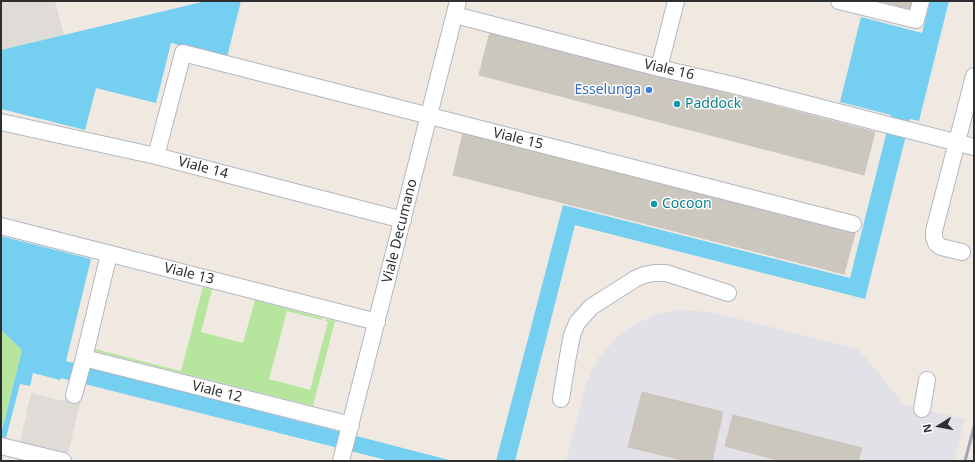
<!DOCTYPE html>
<html>
<head>
<meta charset="utf-8">
<style>
	body { margin:0 }
	#map { position:relative; width:975px; height:462px; overflow:hidden; background:#efe9e1; font-family:"Noto Sans",sans-serif }
	canvas { display:block }
	.frame { position:absolute; inset:0; border:2px solid #2e2e2e; pointer-events:none }
	.north { position:absolute; left:919px; top:406px; width:40px; height:40px; -webkit-text-stroke:3px #fff; paint-order:stroke; rotate:259deg; font-size:11px; font-weight:700; line-height:16px; text-align:center; color:#2e2e2e }
	.north::after { content:''; display:block; margin:auto; width:14px; height:18px; background:#2e2e2e; clip-path:polygon(50% 0,100% 100%,50% 72%,0 100%) }
</style>
</head>
<body>
<div id="map">
<canvas width="975" height="462"></canvas>
<div class="frame"></div>
<div class="north">N</div>
</div>
<script>
const ctx = document.querySelector('canvas').getContext('2d');
ctx.lineJoin = 'round';
function paint(path, color) {
  ctx.fillStyle = color;
  ctx.fill(path, 'evenodd');
}
function toPath(rows) {
  const path = new Path2D();
  for (const r of rows) {
    path.moveTo(r[0], r[1]);
    for (let i = 2; i < r.length; i += 2) path.lineTo(r[i], r[i + 1]);
  }
  return path;
}
function strokePath(path, color, width, dash) {
  ctx.strokeStyle = color;
  ctx.lineWidth = width;
  ctx.lineCap = dash ? 'butt' : 'round';
  ctx.setLineDash(dash || []);
  ctx.stroke(path);
}
function drawText(font, color, halo, rows, align = 'center') {
  ctx.font = font + ' "Noto Sans",sans-serif';
  ctx.lineWidth = 3;
  ctx.setLineDash([]);
  ctx.textBaseline = 'middle';
  ctx.strokeStyle = halo;
  ctx.fillStyle = color;
  for (const [text, x, y, turn = 0] of rows) {
    ctx.save();
    ctx.translate(x, y);
    ctx.rotate((+turn || 0) * Math.PI / 180);
    ctx.textAlign = isNaN(turn) ? turn : align;
    if (halo) ctx.strokeText(text, 0, 0);
    ctx.fillText(text, 0, 0);
    ctx.restore();
  }
}
const industrial = toPath([
	[679,310,711,312,858,349,905,405,965,419,954,461,566,461,586,384,597,360,616,338,635,324,659,314]
]);
const green = toPath([
	[203,287,212,289,201,332,243,343,255,300,323,318,322,320,287,311,269,379,310,390,328,322,325,321,326,319,335,321,313,406,94,351,95,349,181,371],
	[1,330,22,350,3,425,1,425]
]);
const plaza = toPath([
	[1,1,55,1,64,35,1,50],
	[67,392,81,400,66,461,16,461,31,393,64,401]
]);
const water = toPath([
	[206,1,241,1,227,57,171,43,156,103,96,88,85,130,1,109,1,50],
	[930,1,949,1,919,121,910,119,865,299,575,225,515,461,496,461,563,205,850,278,891,115,840,102,861,17,922,33],
	[1,236,91,259,66,361,453,461,390,461,61,378,60,380,33,373,30,386,20,384,1,457,1,434,22,350,1,330]
]);
const building = toPath([
	[880,1,913,1,911,9,880,1],
	[490,32,875,132,864,175,479,75,490,32],
	[463,133,855,233,844,274,453,175,463,133],
	[642,392,723,412,712,461,686,461,628,447,642,392],
	[733,415,862,448,858,461,781,461,725,446,733,415]
]);
const minor = toPath([
	[839,1,916,20,921,1],
	[455,15,659,68,733,85,974,147],
	[659,68,676,1],
	[1,122,156,156,403,220],
	[156,156,183,53,853,224],
	[1,226,377,322],
	[962,252,941,247,936,243,934,237,934,231,974,76],
	[84,358,351,425],
	[74,395,84,358,109,254],
	[561,399,568,356,572,335,577,323,591,307,635,279,644,275,654,273,666,273,728,293],
	[922,409,927,380],
	[1,446,63,461],
	[341,461,458,1]
]);
const rail = toPath([
	[965,461,974,427]
]);
const markers = [
	[649,90,4,"#3f7fe0"],
	[677,104,4,"#0f9aa8"],
	[654,204,4,"#0f9aa8"]
];
const streetNames = [
	["Viale 16",669,70,13],
	["Viale 15",518,139,14],
	["Viale 14",203,168,15],
	["Viale Decumano",400,231,-76],
	["Viale 13",189,274,14],
	["Viale 12",217,392,14]
];
const shopNames = [
	["Esselunga",641,90]
];
const cultureNames = [
	["Paddock",685,104],
	["Cocoon",662,204]
];
paint(industrial, '#e3e1e8');
paint(green, '#b6e59e');
paint(plaza, '#dfdcd8');
paint(water, '#75cff0');
paint(building, '#cbc7bf');
strokePath(building, '#cbc5ba', 1);
strokePath(minor, '#b4b7c1', 18);
strokePath(minor, '#fff', 16);
strokePath(rail, '#a3a6b8', 3);
for (const [x, y, r, color] of markers) {
  const dot = new Path2D();
  dot.arc(x, y, r, 0, 2 * Math.PI);
  ctx.fillStyle = color;
  ctx.fill(dot);
  strokePath(dot, '#fff', 1.5);
}
drawText('14px', '#2e2e2e', '#fff', streetNames);
drawText('14px', '#366cbe', '#fff', shopNames, 'right');
drawText('14px', '#0d838f', '#fff', cultureNames, 'left');
</script>
</body>
</html>
